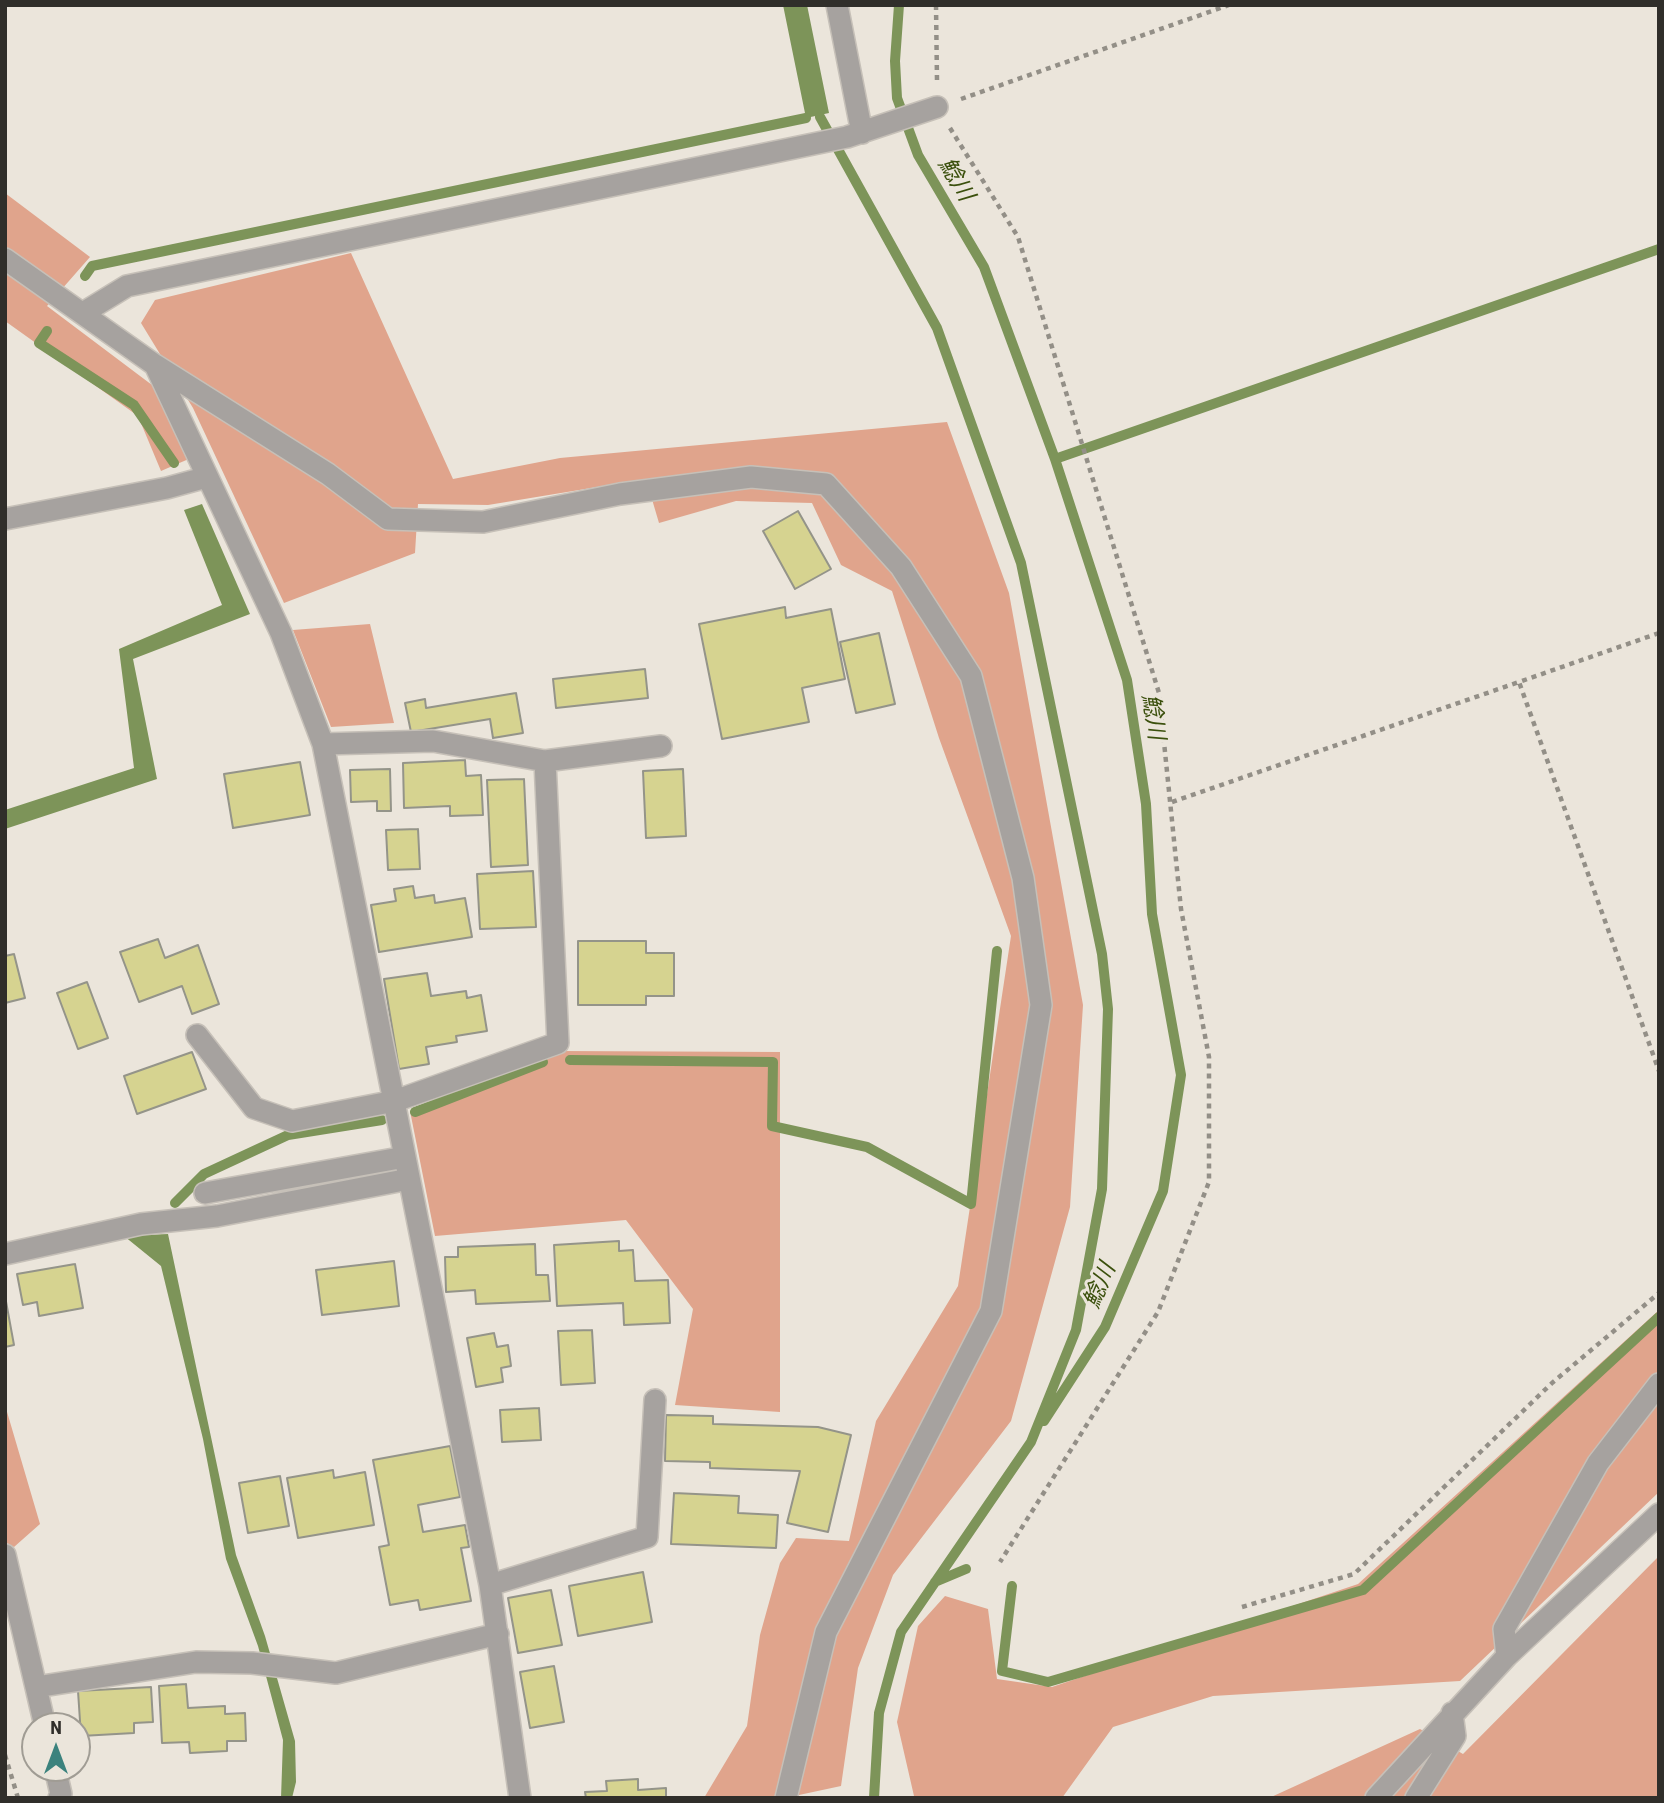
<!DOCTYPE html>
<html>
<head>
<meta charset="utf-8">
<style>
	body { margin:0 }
	#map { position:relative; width:1664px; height:1803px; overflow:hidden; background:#ebe5db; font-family:"Roboto Condensed",sans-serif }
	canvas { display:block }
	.frame { position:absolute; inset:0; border:7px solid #302e2a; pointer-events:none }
	.north { position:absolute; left:21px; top:1712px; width:70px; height:70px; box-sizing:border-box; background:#ebe5db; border:2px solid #a09c94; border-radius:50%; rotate:0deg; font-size:19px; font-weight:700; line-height:28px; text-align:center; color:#302e2a }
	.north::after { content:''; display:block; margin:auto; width:24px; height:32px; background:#3b827d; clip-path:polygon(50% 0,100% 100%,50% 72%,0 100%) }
</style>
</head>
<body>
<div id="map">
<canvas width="1664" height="1803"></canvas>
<div class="frame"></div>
<div class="north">N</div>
</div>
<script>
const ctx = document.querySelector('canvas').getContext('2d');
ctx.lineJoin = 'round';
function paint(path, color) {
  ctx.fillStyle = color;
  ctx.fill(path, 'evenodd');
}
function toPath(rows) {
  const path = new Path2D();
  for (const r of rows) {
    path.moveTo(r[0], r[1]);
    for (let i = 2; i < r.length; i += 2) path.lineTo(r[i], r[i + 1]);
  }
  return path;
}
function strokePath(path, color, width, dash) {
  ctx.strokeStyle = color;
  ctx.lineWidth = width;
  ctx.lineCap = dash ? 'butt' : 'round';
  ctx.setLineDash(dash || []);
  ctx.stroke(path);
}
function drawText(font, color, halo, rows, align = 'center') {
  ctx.font = font + ' "Roboto Condensed","Noto Sans JP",sans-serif';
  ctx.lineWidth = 6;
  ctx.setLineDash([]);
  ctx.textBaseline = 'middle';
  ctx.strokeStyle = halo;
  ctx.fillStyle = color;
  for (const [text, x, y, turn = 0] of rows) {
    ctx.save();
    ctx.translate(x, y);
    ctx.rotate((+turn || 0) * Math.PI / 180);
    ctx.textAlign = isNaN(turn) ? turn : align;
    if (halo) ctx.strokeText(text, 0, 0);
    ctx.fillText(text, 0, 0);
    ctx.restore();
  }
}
const green = toPath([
	[5,193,90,257,47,306,156,388,191,458,161,471,138,416,5,321],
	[351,253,453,479,560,458,947,422,1009,593,1083,1005,1070,1207,1011,1421,893,1575,858,1668,841,1786,785,1798,704,1798,747,1726,760,1635,780,1563,796,1538,849,1541,876,1421,958,1286,1011,936,939,738,892,591,841,565,812,503,736,501,659,523,646,479,488,505,418,504,415,553,284,603,193,408,141,323,155,300],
	[370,624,394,723,331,727,293,630],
	[559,1051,780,1052,780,1412,675,1405,693,1309,626,1220,435,1236,410,1111],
	[1659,1310,1659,1492,1460,1681,1213,1696,1113,1727,1062,1798,914,1796,897,1722,918,1626,945,1596,988,1609,997,1679,1052,1687,1358,1584],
	[5,1405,40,1524,14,1547,5,1542],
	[1659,1556,1659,1798,1269,1798,1420,1729,1463,1754]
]);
const water = toPath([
	[783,5,807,5,829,113,806,118],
	[202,504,250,614,133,659,157,779,5,829,5,810,134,768,119,649,222,605,184,510],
	[168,1234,236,1555,265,1636,295,1741,296,1782,292,1798,281,1798,283,1740,258,1646,226,1559,203,1439,161,1266,124,1236]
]);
const stream = toPath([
	[899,5,895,61,897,98,918,155,984,267,1055,459,1127,680,1146,804,1152,914,1181,1075,1163,1191,1105,1327,1044,1421],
	[820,117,937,328,1021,563,1102,954,1108,1009,1102,1189,1076,1330,1031,1442,901,1632,879,1713,874,1798],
	[85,276,92,266,806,118],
	[47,331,39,343,134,405,174,463],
	[1055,459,1659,249],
	[570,1060,773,1062,772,1126,867,1147,971,1204,997,951],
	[415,1112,543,1062],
	[175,1203,204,1174,288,1135,382,1120],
	[935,1582,966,1569],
	[1012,1586,1002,1671,1048,1682,1363,1590,1659,1317]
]);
const building = toPath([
	[798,511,831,569,795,589,763,531,798,511],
	[785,607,786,618,831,609,845,679,802,688,809,722,722,739,699,624,785,607],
	[879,633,895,704,856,713,840,642,879,633],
	[645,669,648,698,556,708,553,679,645,669],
	[516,693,523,733,493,738,490,719,411,732,405,703,425,699,426,708,516,693],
	[465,760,466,776,481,775,483,815,450,816,450,806,404,808,403,763,465,760],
	[300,762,310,815,233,828,224,774,300,762],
	[390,769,391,811,377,811,377,801,351,802,350,770,390,769],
	[683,769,686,836,646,838,643,771,683,769],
	[524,779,528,865,491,867,487,780,524,779],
	[418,829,420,869,388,870,386,830,418,829],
	[533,871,536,927,480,929,477,874,533,871],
	[413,886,415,898,434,895,435,903,465,898,472,937,379,952,371,905,396,901,394,889,413,886],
	[158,939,165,958,198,945,219,1004,192,1014,182,986,139,1002,120,952,158,939],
	[578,941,646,941,646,953,674,953,674,996,646,996,646,1005,578,1005,578,941],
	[14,954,25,998,5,1003,5,956,14,954],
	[427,973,431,996,466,991,467,998,481,995,487,1031,456,1036,457,1042,426,1047,429,1064,399,1069,384,979,427,973],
	[87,982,108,1038,78,1049,57,993,87,982],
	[192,1052,206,1089,137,1114,124,1076,192,1052],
	[619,1241,619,1251,633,1250,635,1281,668,1280,670,1323,624,1325,623,1303,557,1306,554,1245,619,1241],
	[535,1244,536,1275,548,1275,550,1301,476,1304,475,1290,446,1292,445,1257,458,1257,458,1247,535,1244],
	[394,1261,399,1306,322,1315,316,1270,394,1261],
	[75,1264,83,1308,39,1316,37,1302,23,1305,17,1274,75,1264],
	[5,1296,14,1345,5,1347,5,1296],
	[592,1330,595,1383,561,1385,558,1331,592,1330],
	[494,1333,497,1347,508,1345,511,1366,501,1368,503,1382,476,1387,467,1338,494,1333],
	[539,1408,541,1440,502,1442,500,1410,539,1408],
	[666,1415,713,1416,713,1424,818,1427,851,1435,828,1532,787,1523,800,1471,710,1468,710,1462,665,1461,666,1415],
	[450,1446,460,1497,418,1505,423,1532,465,1525,469,1547,461,1548,471,1601,420,1610,418,1600,390,1605,379,1547,389,1545,373,1460,450,1446],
	[333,1470,334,1478,365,1472,374,1525,298,1538,287,1478,333,1470],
	[280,1476,289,1526,248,1533,239,1483,280,1476],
	[674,1493,739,1496,738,1513,778,1515,776,1548,671,1544,674,1493],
	[643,1572,652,1622,578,1636,569,1586,643,1572],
	[551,1590,562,1645,518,1653,508,1598,551,1590],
	[554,1666,564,1722,530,1728,520,1672,554,1666],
	[186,1684,188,1708,225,1706,225,1714,245,1713,246,1741,227,1741,227,1751,190,1753,189,1742,162,1743,159,1686,186,1684],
	[151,1687,153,1722,134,1723,134,1733,81,1736,78,1691,151,1687],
	[638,1779,638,1790,666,1788,666,1798,586,1798,585,1792,607,1791,606,1781,638,1779]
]);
const path = toPath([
	[936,5,937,81],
	[961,99,1229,5],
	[950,128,1018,237,1159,693,1181,909,1209,1057,1209,1182,1158,1312,1000,1562],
	[1659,633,1519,682,1659,1071],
	[1172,802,1519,682],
	[1242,1607,1354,1574,1552,1383,1659,1293],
	[5,1755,18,1798]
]);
const minor = toPath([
	[837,5,862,133],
	[5,259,155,365,328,474,388,519,483,522,620,494,751,477,826,484,901,567,971,676,1023,878,1041,1005,991,1311,826,1632,786,1798],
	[83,313,127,286,847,137,937,107],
	[155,365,281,633,323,744,490,1585,520,1798],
	[5,519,167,488,207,477],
	[545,761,661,746],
	[197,1035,254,1108,292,1121,395,1101,558,1043,545,761,433,741,323,744],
	[205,1193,405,1157],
	[5,1254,141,1224,217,1216,409,1179],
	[5,1555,36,1687],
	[490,1585,647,1537,655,1400],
	[1507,1656,1504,1629,1598,1463,1659,1384],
	[45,1726,36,1687,196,1662,252,1663,336,1673,498,1634],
	[55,1768,61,1794,59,1798],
	[1376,1798,1507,1656,1659,1514],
	[1416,1798,1455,1736,1452,1713]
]);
const waterNames = [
	["鯰川",955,180,59],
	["鯰川",1152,717,81],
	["鯰川",1101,1286,-67]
];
paint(green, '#e0a48c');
paint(water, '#7d9459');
strokePath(stream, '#7d9459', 10);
paint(building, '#d6d390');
strokePath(building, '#949489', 2);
strokePath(minor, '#c6c0b8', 24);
strokePath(path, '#938f87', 4.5, [5, 5]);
strokePath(minor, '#a6a29f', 21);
drawText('italic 23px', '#3b500d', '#ebe5db', waterNames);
</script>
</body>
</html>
